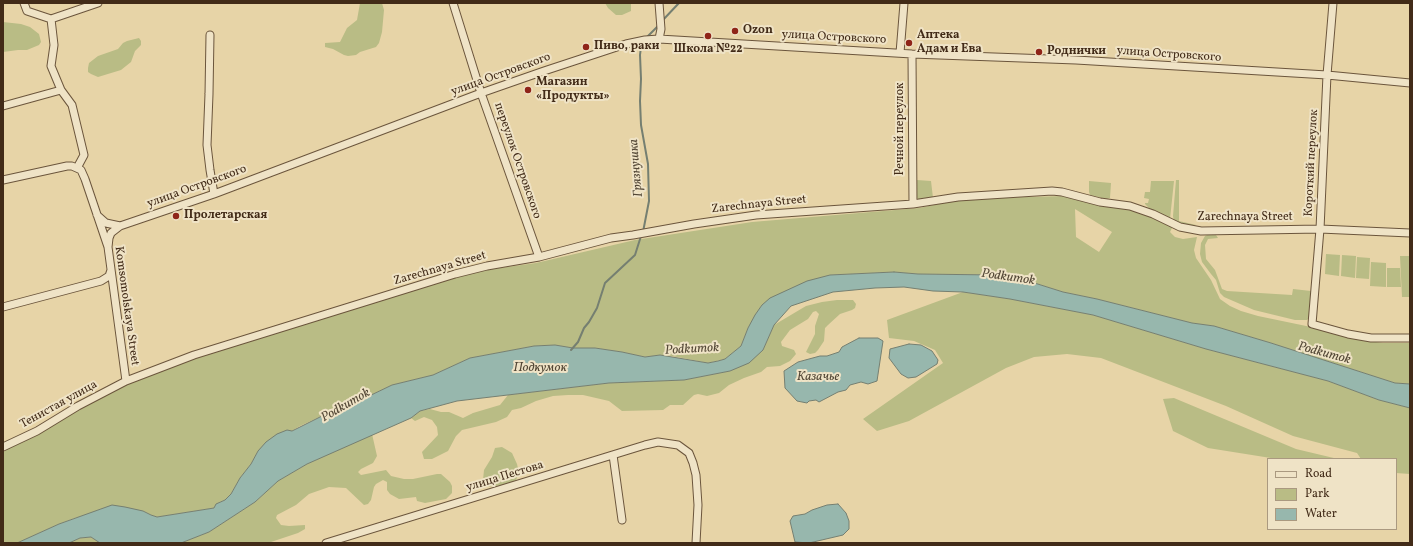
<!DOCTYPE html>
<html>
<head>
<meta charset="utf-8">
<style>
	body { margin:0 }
	#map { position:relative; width:1413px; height:546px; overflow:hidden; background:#e7d4a7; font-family:Vollkorn,serif }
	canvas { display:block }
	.frame { position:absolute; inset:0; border:4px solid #422b18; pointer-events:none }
	.legend { position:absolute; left:1267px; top:458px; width:130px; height:72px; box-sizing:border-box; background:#efe3c6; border:1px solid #aa9980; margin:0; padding:5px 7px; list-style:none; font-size:12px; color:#422b18 }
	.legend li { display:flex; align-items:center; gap:8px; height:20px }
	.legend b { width:20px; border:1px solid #aa9980 }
</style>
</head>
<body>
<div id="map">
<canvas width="1413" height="546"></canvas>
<div class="frame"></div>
<ul class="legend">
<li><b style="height:5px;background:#efe3c6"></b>Road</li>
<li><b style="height:11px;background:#b9bc85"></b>Park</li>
<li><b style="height:11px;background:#97b7ad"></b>Water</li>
</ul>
</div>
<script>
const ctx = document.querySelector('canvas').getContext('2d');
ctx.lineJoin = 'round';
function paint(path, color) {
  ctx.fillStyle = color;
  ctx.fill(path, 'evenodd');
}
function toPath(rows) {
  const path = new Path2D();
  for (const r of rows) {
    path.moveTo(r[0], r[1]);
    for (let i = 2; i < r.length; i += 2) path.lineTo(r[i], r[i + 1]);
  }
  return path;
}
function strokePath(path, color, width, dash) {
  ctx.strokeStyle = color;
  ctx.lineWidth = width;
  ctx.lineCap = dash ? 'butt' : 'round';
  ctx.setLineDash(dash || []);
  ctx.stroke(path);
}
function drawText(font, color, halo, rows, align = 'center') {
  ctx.font = font + ' Vollkorn,serif';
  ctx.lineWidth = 4;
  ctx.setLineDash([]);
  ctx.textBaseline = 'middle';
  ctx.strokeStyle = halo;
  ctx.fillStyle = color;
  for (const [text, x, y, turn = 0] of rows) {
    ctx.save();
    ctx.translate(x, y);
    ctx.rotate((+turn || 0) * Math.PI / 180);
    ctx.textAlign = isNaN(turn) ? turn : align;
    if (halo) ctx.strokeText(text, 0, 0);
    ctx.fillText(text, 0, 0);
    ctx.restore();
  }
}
const green = toPath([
	[360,3,382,3,384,10,382,32,379,43,376,47,360,52,356,55,348,56,344,55,333,49,325,47,325,43,340,42,347,28,357,20],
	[605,3,631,3,631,11,622,15,616,15,608,8],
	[3,22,21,24,30,27,39,34,41,42,39,45,27,50,18,50,3,52],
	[139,38,141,41,141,45,135,51,131,62,121,70,98,77,91,74,88,72,88,68,89,63,98,56,118,49,123,43,127,41],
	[917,180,931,181,933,198,920,201,918,199,916,196,915,181],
	[1176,180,1179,180,1179,221,1196,225,1192,227,1174,222,1173,216],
	[1089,181,1111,183,1110,198,1106,199,1090,195,1089,192],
	[1151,181,1174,181,1170,219,1151,210,1145,204,1145,203,1148,203,1149,199,1144,198,1145,192,1150,192],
	[1066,196,1122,206,1165,222,1172,228,1170,232,1175,237,1183,239,1197,237,1194,250,1196,258,1211,280,1220,299,1230,306,1241,311,1258,316,1311,327,1362,340,1383,343,1410,343,1410,384,1395,383,1271,343,1214,326,1192,323,1097,299,1063,292,1025,280,995,275,918,274,894,272,830,275,762,305,748,328,741,346,725,359,708,363,672,356,660,355,645,357,622,352,595,348,573,348,555,345,534,346,470,358,433,375,392,385,367,397,351,406,337,409,300,426,258,451,251,464,240,478,231,494,225,500,220,502,214,508,157,517,151,515,143,511,101,509,91,514,75,518,59,524,17,543,3,543,3,450,25,440,34,437,87,403,126,384,202,356,431,284,485,270,536,263,635,240,752,222,919,208,959,200,987,198],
	[1075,209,1112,232,1099,252,1076,237],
	[1209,234,1216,235,1218,238,1208,239,1205,245,1206,259,1215,270,1222,289,1227,291,1292,295,1293,289,1311,291,1310,317,1307,320,1295,320,1254,310,1224,297,1220,293,1216,280,1211,274,1202,262,1200,254,1201,243,1205,236],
	[1326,254,1340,255,1339,276,1325,274],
	[1342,255,1356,256,1355,278,1341,276],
	[1400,256,1410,256,1410,297,1402,297],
	[1357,257,1370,258,1369,279,1356,278],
	[1371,262,1386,263,1386,287,1370,286],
	[1387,268,1400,268,1401,287,1387,287],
	[963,292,1010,299,1093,315,1206,349,1328,381,1379,400,1410,408,1410,474,1396,473,1396,459,1361,459,1357,453,1293,436,1226,406,1101,358,1067,354,1034,357,1006,368,909,421,877,431,863,419,943,363,935,350,914,341,889,338,887,320],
	[837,300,853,300,856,304,855,308,852,310,840,314,828,325,825,328,824,341,818,350,815,353,810,354,806,352,815,334,815,326,819,314,816,311,813,312,808,319,790,330,781,342,782,346,794,350,796,354,790,361,780,366,767,367,761,372,744,378,729,385,719,393,707,396,698,394,694,395,683,405,670,405,663,410,622,411,609,401,583,395,568,395,553,396,536,401,521,408,512,410,507,417,496,422,462,430,456,436,448,451,432,459,424,459,422,452,438,435,437,427,432,420,424,417,415,421,411,418,420,411,430,409,441,412,449,412,463,418,473,413,500,405,508,395,609,383,684,380,730,371,763,350,774,325,806,306,822,302],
	[1174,398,1296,449,1338,459,1277,459,1208,448,1173,431,1163,399],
	[372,434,377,456,373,463,361,469,358,472,361,475,386,470,391,476,404,479,413,479,437,474,441,474,450,482,452,486,452,493,446,499,425,503,417,501,416,497,399,499,390,494,387,490,387,482,383,480,376,484,374,487,371,500,368,504,364,505,346,488,329,487,309,494,296,505,277,515,276,518,281,525,289,526,305,525,305,529,298,533,268,543,181,543,209,532,255,502,278,481,307,464],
	[502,447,512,453,517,464,519,473,516,480,507,484,496,486,484,487,483,480,484,470,492,457,495,448],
	[91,537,100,543,69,543,80,538]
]);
const water = toPath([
	[894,272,918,274,995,275,1025,280,1063,292,1097,299,1192,323,1214,326,1271,343,1395,383,1410,384,1410,408,1379,400,1328,381,1206,349,1093,315,1010,299,963,292,933,291,904,287,875,288,833,292,791,306,774,325,763,350,749,363,730,371,684,380,609,383,457,401,420,411,411,418,307,464,278,481,255,502,209,532,181,543,100,543,91,537,80,538,69,543,17,543,59,524,112,505,125,507,143,511,151,515,157,517,214,508,216,504,225,500,231,494,240,478,251,464,258,451,266,442,277,434,287,430,292,431,328,413,337,409,351,406,367,397,392,385,433,375,470,358,534,346,555,345,573,348,595,348,622,352,645,357,660,355,708,363,718,361,725,359,741,346,748,328,755,315,762,305,770,298,807,281,830,275,894,272],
	[859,338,878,338,883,341,877,381,868,384,861,382,850,385,846,390,838,392,819,402,816,400,809,401,807,403,797,401,785,388,784,371,798,362,820,356,827,356,839,352,842,347,859,338],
	[909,344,921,345,932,351,938,360,937,364,916,377,908,378,901,374,889,358,890,349,909,344],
	[838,504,846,513,849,521,849,529,843,535,809,543,795,542,790,521,793,516,805,514,812,510,827,505,838,504]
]);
const stream = toPath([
	[662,21,679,3],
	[647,37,658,26],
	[643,232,649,201,648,164,641,125,640,101,641,79,640,55,641,47,644,43],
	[571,350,578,342,584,328,589,322,597,308,605,283,635,255,641,236]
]);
const minor = toPath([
	[24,3,27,11,51,19,54,45,51,66,61,90,72,105,84,155,77,168],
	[453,3,481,93,539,257],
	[659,3,661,29,659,39],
	[1333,3,1327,75,1320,229,1312,324,1348,334,1371,338,1410,338],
	[51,19,98,3],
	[210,35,209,94,207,145,210,170,214,194],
	[900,53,904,3],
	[912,54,913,204],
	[3,106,61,90],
	[3,180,67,166,72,166,81,170,85,179,108,247,126,381],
	[97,215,106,223,120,226],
	[108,247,109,238,111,233,120,226,214,194,481,93,544,71,626,44,645,40,659,39,912,54,1076,60,1327,75,1410,83],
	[3,307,101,281,109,276,111,270],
	[3,447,37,431,78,406,126,381,194,355,455,274,487,266,539,257,611,238,633,235,694,224,756,215,913,204,958,197,1052,191,1062,192,1100,202,1130,206,1153,214,1180,227,1201,231,1320,229,1410,233],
	[613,455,622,520],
	[326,543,645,445,658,442,678,445,689,453,693,463,696,475,698,505,696,543]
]);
const markers = [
	[735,31,4,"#8f2418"],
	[708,36,4,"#8f2418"],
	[909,43,4,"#8f2418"],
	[586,47,4,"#8f2418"],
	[1039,52,4,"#8f2418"],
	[528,90,4,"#8f2418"],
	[176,216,4,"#8f2418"]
];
const poiNames = [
	["Ozon",743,31],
	["Аптека",917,36],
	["Адам и Ева",917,50],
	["Пиво, раки",594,47],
	["Школа №22",708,50,"center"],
	["Роднички",1047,52],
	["Магазин",536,83],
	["«Продукты»",536,97],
	["Пролетарская",184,216]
];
const streetNames = [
	["улица Островского",834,38,3],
	["улица Островского",1169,55,4],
	["улица Островского",501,75,-20],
	["Речной переулок",901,129,-90],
	["переулок Островского",517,161,71],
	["Короткий переулок",1312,163,-87],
	["улица Островского",197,187,-20],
	["Zarechnaya Street",759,205,-6],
	["Zarechnaya Street",1245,218],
	["Zarechnaya Street",440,269,-16],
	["Komsomolskaya Street",126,306,82],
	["Тенистая улица",59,405,-29],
	["улица Пестова",505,477,-17]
];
const waterNames = [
	["Грязнушка",637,168,-95],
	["Podkumok",1008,278,8],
	["Podkumok",692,350,-3],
	["Podkumok",1324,354,15],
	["Подкумок",540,369],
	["Казачье",818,378],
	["Podkumok",346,406,-30]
];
paint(green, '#b9bc85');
paint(water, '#97b7ad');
strokePath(water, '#757f71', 1);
strokePath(stream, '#757f71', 2);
strokePath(minor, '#6b553c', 9);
strokePath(minor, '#efe3c6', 7);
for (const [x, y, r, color] of markers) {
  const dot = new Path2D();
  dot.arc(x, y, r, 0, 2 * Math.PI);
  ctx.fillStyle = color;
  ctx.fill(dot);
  strokePath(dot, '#efe3c6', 1.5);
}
drawText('bold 12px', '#422b18', '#efe3c6', poiNames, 'left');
drawText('12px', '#422b18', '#efe3c6', streetNames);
drawText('italic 13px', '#534736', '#efe3c6', waterNames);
</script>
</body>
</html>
